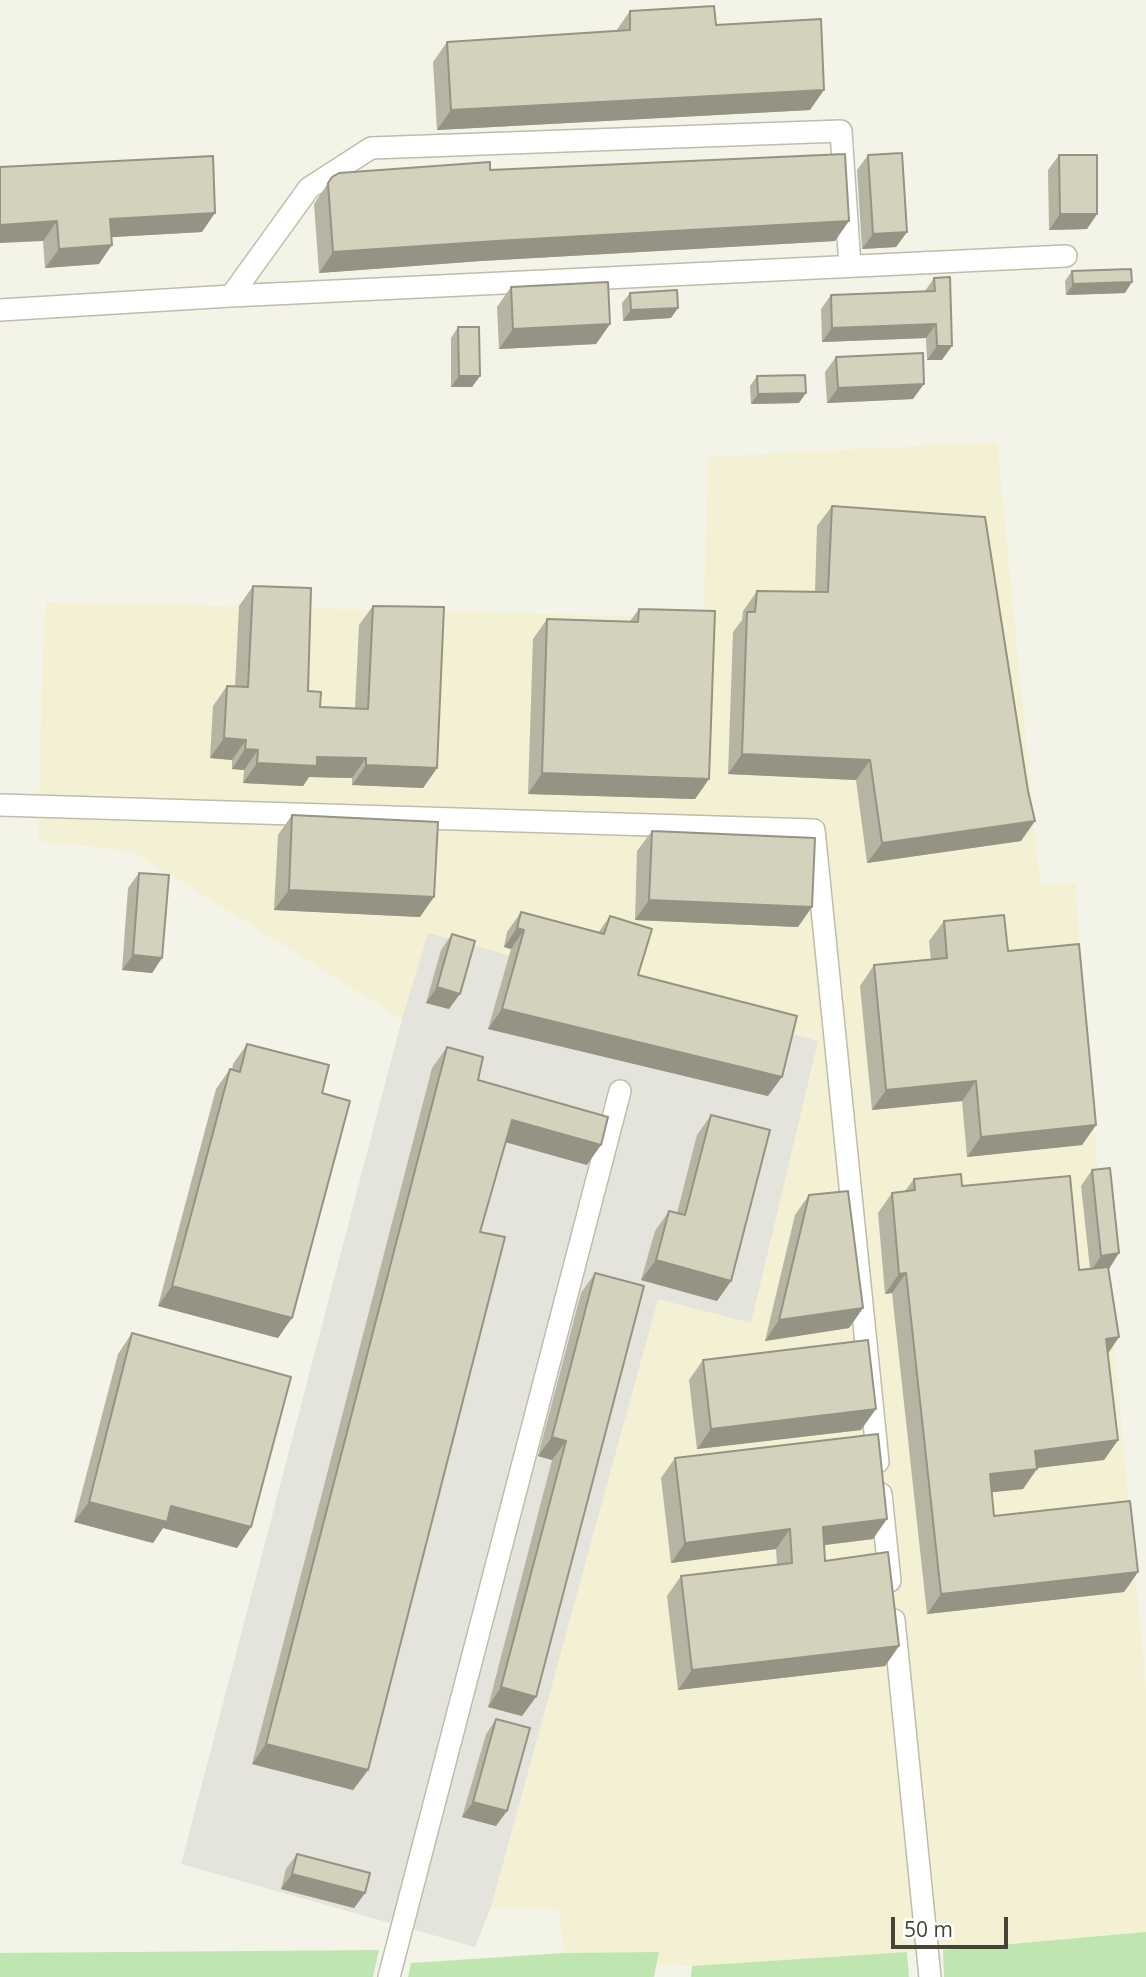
<!DOCTYPE html>
<html>
<head>
<meta charset="utf-8">
<style>
	body { margin:0 }
	#map { position:relative; width:1146px; height:1977px; overflow:hidden; background:#f3f3e7; font-family:"Open Sans",sans-serif }
	canvas { display:block }
	.scale { position:absolute; left:891px; top:1917px; width:117px; height:32px; box-sizing:border-box; border:4px solid #464436; border-top:0; padding-left:9px; font-size:21px; line-height:24px; white-space:nowrap; color:#464436; -webkit-text-stroke:5px #fff; paint-order:stroke }
</style>
</head>
<body>
<div id="map">
<canvas width="1146" height="1977"></canvas>
<div class="scale">50 m</div>
</div>
<script>
const ctx = document.querySelector('canvas').getContext('2d');
ctx.lineJoin = 'round';
function paint(path, color) {
  ctx.fillStyle = color;
  ctx.fill(path, 'evenodd');
}
function toPath(rows) {
  const path = new Path2D();
  for (const r of rows) {
    path.moveTo(r[0], r[1]);
    for (let i = 2; i < r.length; i += 2) path.lineTo(r[i], r[i + 1]);
  }
  return path;
}
function strokePath(path, color, width, dash) {
  ctx.strokeStyle = color;
  ctx.lineWidth = width;
  ctx.lineCap = dash ? 'butt' : 'round';
  ctx.setLineDash(dash || []);
  ctx.stroke(path);
}
const commercial = toPath([
	[997,442,1040,886,1075,883,1099,1184,1146,1689,1146,1932,983,1947,692,1966,657,1965,658,1952,564,1953,559,1910,491,1907,658,1298,751,1323,428,933,402,1019,132,851,38,841,43,646,46,602,704,618,708,457]
]);
const industrial = toPath([
	[428,933,818,1041,751,1323,658,1299,491,1907,475,1947,181,1864,402,1019]
]);
const green = toPath([
	[1146,1932,1146,1977,944,1977,943,1950],
	[379,1950,373,1977,0,1977,0,1953],
	[659,1952,654,1977,408,1977,411,1963,564,1953],
	[907,1952,909,1977,691,1977,692,1966]
]);
const minor = toPath([
	[231,296,309,188,371,148,841,131,850,266],
	[0,310,231,296,1066,256],
	[0,805,814,830,878,1462],
	[881,1494,890,1581],
	[894,1620,930,1977],
	[389,1977,620,1091]
]);
const wall = toPath([
	[630,11,716,25,810,110,437,130,433,62,447,42,616,31],
	[868,155,907,232,896,247,862,249,857,170],
	[1059,155,1097,214,1087,229,1049,230,1048,170],
	[0,167,202,232,112,237,99,264,45,268,43,241],
	[490,170,835,241,481,261,319,273,314,204,332,177],
	[1072,271,1125,293,1066,295,1065,281],
	[934,278,942,360,927,360,926,338,822,342,821,309,831,295,925,291],
	[511,287,610,324,596,344,499,349,497,307],
	[630,293,671,318,623,321,622,303],
	[458,327,480,376,472,387,451,387,451,338],
	[836,357,913,399,827,403,825,372],
	[757,376,799,403,751,404,750,386],
	[832,506,1021,841,867,863,856,780,728,774,733,632,742,620,743,611,757,591,815,591,817,526],
	[253,586,308,691,320,707,355,708,359,625,373,606,437,768,423,788,352,785,352,778,309,777,303,786,243,783,244,770,232,769,232,760,210,758,213,706,227,686,235,687,239,606],
	[639,609,709,779,695,799,528,794,533,639,547,619,630,621],
	[292,815,420,917,274,910,278,835],
	[652,831,798,927,635,920,637,851],
	[139,873,162,958,152,973,122,970,128,888],
	[521,912,598,933,610,916,638,975,768,1096,488,1029,511,949,504,947,507,932],
	[944,921,1008,951,1096,1125,1082,1145,967,1157,962,1101,872,1110,860,986,874,965,931,960,929,941],
	[452,934,449,1009,426,1003,441,950],
	[247,1044,322,1093,278,1338,158,1306,216,1089,230,1069,232,1070,233,1064],
	[447,1047,478,1080,587,1165,505,1142,480,1232,368,1770,353,1790,252,1764,432,1068],
	[711,1115,731,1281,717,1301,641,1280,655,1231,669,1211,677,1213,697,1135],
	[1092,1170,1119,1337,1108,1354,1118,1440,1104,1460,1036,1468,1023,1489,992,1492,994,1516,1138,1572,1124,1592,927,1614,892,1293,885,1294,878,1213,892,1193,905,1191,914,1179,962,1186,1079,1270,1090,1269,1081,1186],
	[809,1195,863,1308,849,1328,765,1341,795,1215],
	[595,1273,522,1716,488,1707,552,1460,538,1456,581,1293],
	[132,1333,251,1527,237,1548,163,1528,153,1543,74,1522,118,1354],
	[703,1360,861,1430,697,1449,689,1380],
	[675,1458,873,1539,824,1545,825,1561,899,1646,885,1666,678,1690,667,1596,681,1576,777,1565,776,1549,671,1563,661,1478],
	[496,1719,496,1826,462,1817,486,1734],
	[297,1854,365,1893,354,1908,281,1889,286,1869]
]);
const shadedWall = toPath([
	[824,90,810,110,437,130,451,110],
	[215,213,202,232,97,238,110,219],
	[1060,214,1097,214,1087,229,1049,230],
	[57,221,43,241,0,243,0,225],
	[849,221,835,241,481,261,319,273,333,252,496,241],
	[907,232,896,247,862,249,873,234],
	[112,245,99,264,45,268,59,249],
	[1132,282,1125,293,1066,295,1073,284],
	[678,308,671,318,623,321,631,310],
	[610,324,596,344,499,349,513,329],
	[936,324,926,338,822,342,832,328],
	[937,346,952,346,942,360,927,360],
	[459,376,480,376,472,387,451,387],
	[924,384,913,399,827,403,838,388],
	[806,393,799,403,751,404,758,394],
	[224,738,246,740,232,760,210,758],
	[245,749,258,750,244,770,232,769],
	[742,754,870,760,856,780,728,774],
	[317,757,366,758,352,778,309,777,303,786,243,783,257,763],
	[366,765,437,768,423,788,352,785],
	[542,773,709,779,695,799,528,794],
	[1035,821,1021,841,867,863,882,843],
	[289,890,434,897,420,917,274,910],
	[649,900,812,907,798,927,635,920],
	[517,928,524,930,511,949,504,947],
	[133,955,162,958,152,973,122,970],
	[437,987,460,994,449,1009,426,1003],
	[502,1009,782,1077,768,1096,488,1029],
	[976,1081,962,1101,872,1110,886,1090],
	[512,1120,601,1145,587,1165,498,1140],
	[1096,1125,1082,1145,967,1157,981,1137],
	[1119,1253,1109,1269,1091,1271,1101,1256],
	[656,1260,731,1281,717,1301,641,1280],
	[906,1273,892,1293,885,1294,899,1274],
	[172,1286,292,1318,278,1338,158,1306],
	[863,1308,849,1328,765,1341,779,1320],
	[1119,1337,1105,1357,1106,1339],
	[876,1409,861,1430,697,1449,711,1429],
	[552,1437,566,1441,552,1460,538,1456],
	[1118,1440,1104,1460,1021,1470,1035,1451],
	[1037,1469,1023,1489,976,1494,990,1474],
	[89,1502,171,1506,251,1527,237,1548,163,1528,153,1543,74,1522],
	[887,1519,873,1539,809,1547,823,1527],
	[790,1529,776,1549,671,1563,685,1543],
	[1138,1572,1124,1592,927,1614,941,1594],
	[899,1646,885,1666,678,1690,692,1670],
	[501,1687,536,1697,522,1716,488,1707],
	[266,1744,368,1770,353,1790,252,1764],
	[473,1802,507,1811,496,1826,462,1817],
	[292,1874,365,1893,354,1908,281,1889]
]);
const building = toPath([
	[714,6,716,25,821,19,824,90,451,110,447,42,630,30,630,11,714,6],
	[902,153,907,232,873,234,868,155,902,153],
	[845,154,849,221,496,241,333,252,328,183,332,177,339,173,490,162,490,170,845,154],
	[1059,155,1097,155,1097,214,1060,214,1059,155],
	[213,156,215,213,110,219,112,245,59,249,57,221,0,225,0,167,213,156],
	[1131,269,1132,282,1073,284,1072,271,1131,269],
	[950,277,952,346,937,346,936,324,832,328,831,295,935,291,934,278,950,277],
	[608,282,610,324,513,329,511,287,608,282],
	[677,290,678,308,631,310,630,293,677,290],
	[458,327,479,327,480,376,459,376,458,327],
	[923,353,924,384,838,388,836,357,923,353],
	[805,375,806,393,758,394,757,376,805,375],
	[832,506,985,517,1028,791,1035,821,882,843,870,760,742,754,747,612,755,612,757,591,828,592,832,506],
	[253,586,311,588,308,691,321,692,320,707,368,709,373,606,444,607,437,768,366,765,366,758,317,757,317,766,257,763,258,750,245,749,246,740,224,738,227,686,248,687,253,586],
	[639,609,715,611,709,779,542,773,547,619,638,622,639,609],
	[292,815,438,822,434,897,289,890,292,815],
	[652,831,815,838,812,907,649,900,652,831],
	[139,873,169,875,162,958,133,955,139,873],
	[521,912,604,934,610,916,652,929,638,975,797,1016,782,1077,502,1009,524,930,517,928,521,912],
	[1004,915,1008,951,1079,944,1096,1125,981,1137,976,1081,886,1090,874,965,947,958,944,921,1004,915],
	[452,934,475,941,460,994,437,987,452,934],
	[247,1044,329,1065,322,1093,350,1101,292,1318,172,1286,230,1069,240,1072,247,1044],
	[447,1047,483,1057,478,1080,608,1117,601,1145,512,1120,480,1232,505,1237,368,1770,266,1744,447,1047],
	[711,1115,770,1130,731,1281,656,1260,669,1211,685,1215,711,1115],
	[1110,1168,1119,1253,1101,1256,1092,1170,1110,1168],
	[961,1174,962,1186,1070,1176,1079,1270,1108,1267,1119,1337,1106,1339,1118,1440,1035,1451,1037,1469,990,1474,994,1516,1130,1501,1138,1572,941,1594,906,1273,899,1274,892,1193,915,1190,914,1179,961,1174],
	[848,1191,863,1308,779,1320,809,1195,848,1191],
	[595,1273,644,1286,536,1697,501,1687,566,1441,552,1437,595,1273],
	[132,1333,291,1377,251,1527,171,1506,167,1522,89,1502,132,1333],
	[868,1340,876,1409,711,1429,703,1360,868,1340],
	[878,1434,887,1519,823,1527,825,1561,888,1552,899,1646,692,1670,681,1576,792,1563,790,1529,685,1543,675,1458,878,1434],
	[496,1719,530,1728,507,1811,473,1802,496,1719],
	[297,1854,370,1873,365,1893,292,1874,297,1854]
]);
paint(commercial, '#f4f0d3');
paint(industrial, '#e5e4dc');
paint(green, '#bfe6b1');
strokePath(minor, '#bebdaa', 24);
strokePath(minor, '#fff', 21);
paint(wall, '#b6b5a3');
paint(shadedWall, '#949384');
paint(building, '#d4d2bd');
strokePath(building, '#949384', 2);
</script>
</body>
</html>
